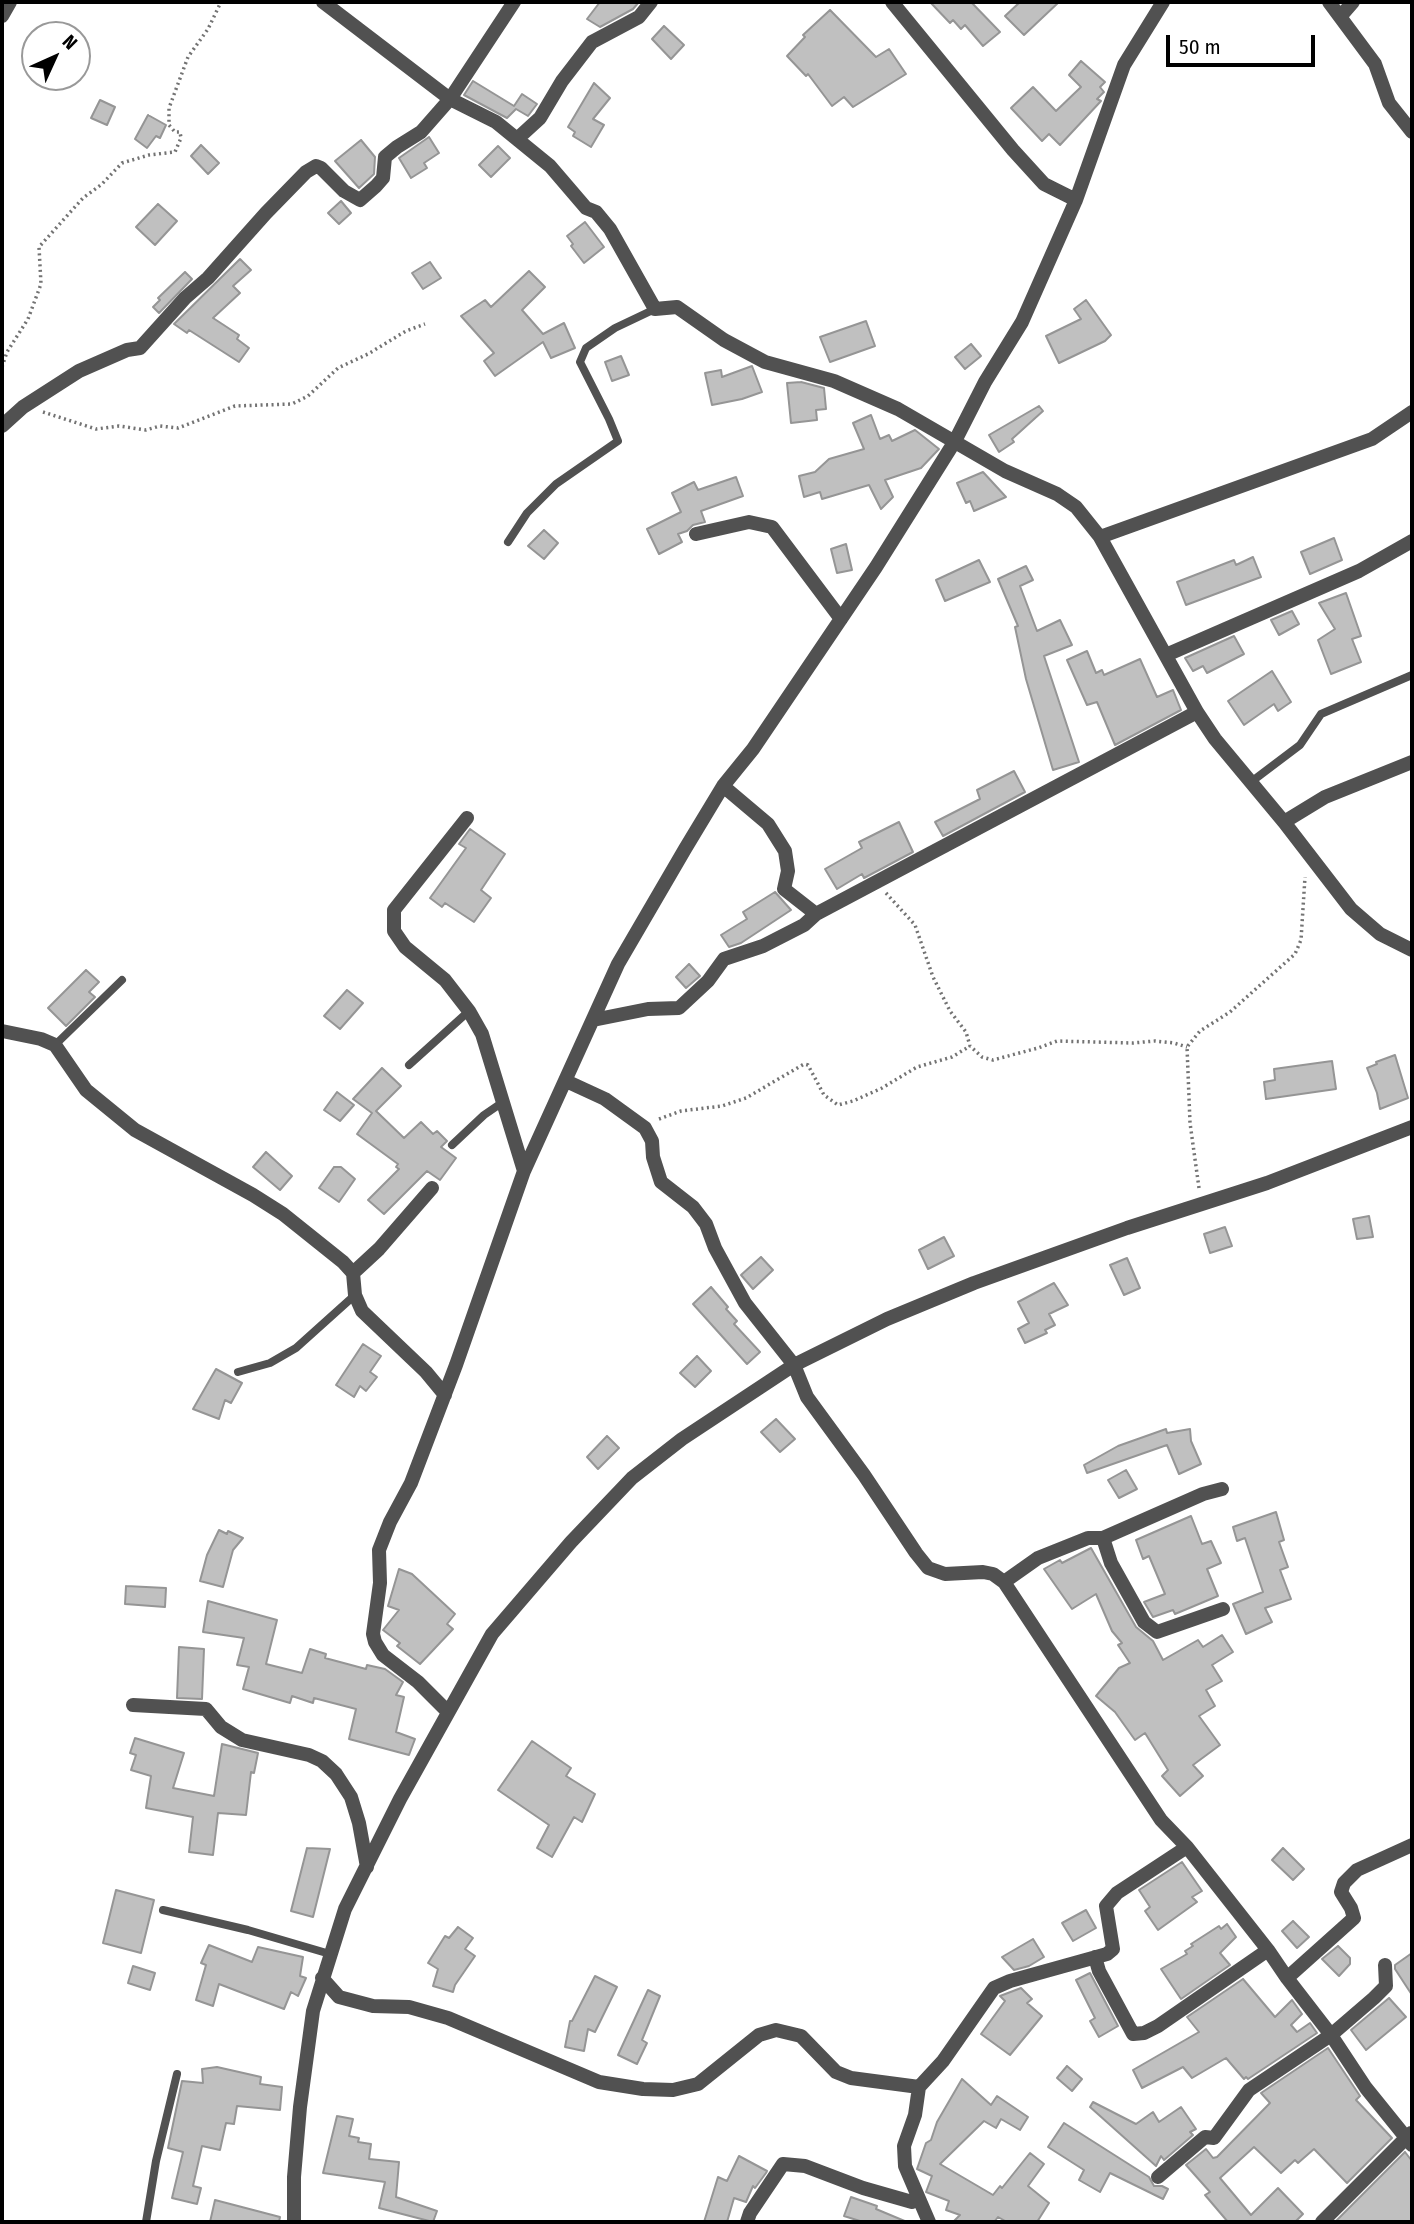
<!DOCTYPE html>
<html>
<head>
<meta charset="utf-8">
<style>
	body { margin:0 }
	#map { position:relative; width:1414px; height:2224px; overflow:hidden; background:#fff; font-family:"Fira Sans Condensed",sans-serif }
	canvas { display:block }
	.frame { position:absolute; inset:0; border:4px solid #000; pointer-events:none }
	.north { position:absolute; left:21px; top:21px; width:70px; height:70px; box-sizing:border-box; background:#fff; border:2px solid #999; border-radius:50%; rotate:45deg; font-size:19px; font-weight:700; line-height:28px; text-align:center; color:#000 }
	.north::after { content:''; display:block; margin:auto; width:24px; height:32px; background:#000; clip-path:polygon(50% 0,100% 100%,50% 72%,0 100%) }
	.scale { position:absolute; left:1166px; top:35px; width:149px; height:32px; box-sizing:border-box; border:4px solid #000; border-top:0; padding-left:9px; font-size:21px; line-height:24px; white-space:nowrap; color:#000; -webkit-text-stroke:5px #fff; paint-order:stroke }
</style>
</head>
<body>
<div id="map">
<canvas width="1414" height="2224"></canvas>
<div class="frame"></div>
<div class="north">N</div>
<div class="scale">50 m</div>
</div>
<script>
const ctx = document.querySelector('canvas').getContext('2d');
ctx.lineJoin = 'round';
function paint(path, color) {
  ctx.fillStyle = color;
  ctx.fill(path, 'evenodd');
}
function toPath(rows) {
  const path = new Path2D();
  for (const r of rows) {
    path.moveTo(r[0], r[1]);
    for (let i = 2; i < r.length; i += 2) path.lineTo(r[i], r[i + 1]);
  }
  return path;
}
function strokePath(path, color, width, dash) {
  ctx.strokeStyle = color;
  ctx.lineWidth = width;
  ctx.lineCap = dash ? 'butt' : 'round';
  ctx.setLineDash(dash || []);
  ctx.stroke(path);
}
const building = toPath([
	[600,2,639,2,633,9,600,27,587,19,600,2],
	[930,2,971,2,1000,32,983,46,965,25,961,29,953,20,950,23,930,2],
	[1020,2,1059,2,1024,35,1005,16,1020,2],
	[830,10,876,57,889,49,906,74,853,107,844,97,832,106,808,74,806,76,787,56,805,37,803,35,830,10],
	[664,26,684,45,671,59,652,39,664,26],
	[1081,61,1105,82,1100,87,1104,92,1097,99,1101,101,1060,145,1049,134,1042,141,1011,108,1033,87,1056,111,1081,87,1069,75,1081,61],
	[473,81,514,106,522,94,537,104,528,116,516,109,507,118,464,95,473,81],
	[594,83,610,98,593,119,604,125,591,147,573,136,575,132,568,127,594,83],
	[100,100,115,107,107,125,91,118,100,100],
	[148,115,166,125,160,138,156,136,147,148,135,139,148,115],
	[429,137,439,153,424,163,427,168,411,178,399,158,429,137],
	[361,140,375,157,374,174,359,188,335,161,361,140],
	[201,145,219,163,208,174,191,156,201,145],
	[498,146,510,158,491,177,479,165,498,146],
	[341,201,351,213,339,224,328,213,341,201],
	[158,204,177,221,155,245,136,227,158,204],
	[585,222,604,247,584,263,571,246,573,244,567,236,585,222],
	[240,259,251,270,233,286,240,293,213,318,239,335,237,339,249,348,239,362,189,330,187,333,174,324,240,259],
	[430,262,441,278,423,289,412,273,430,262],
	[529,271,545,287,522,310,543,334,564,323,575,348,551,358,543,342,495,376,484,361,494,353,461,316,485,300,491,307,529,271],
	[185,272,192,279,159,313,153,307,160,300,158,298,185,272],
	[1086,300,1111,335,1105,341,1059,363,1046,336,1081,319,1074,309,1086,300],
	[866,321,875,346,830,362,820,337,866,321],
	[971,344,981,356,965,369,955,357,971,344],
	[621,356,629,375,612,381,605,362,621,356],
	[752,366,762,392,742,399,712,405,705,373,721,370,722,377,752,366],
	[801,382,824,388,826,409,816,410,817,420,791,423,787,383,801,382],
	[1039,406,1043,411,1012,439,1014,442,999,452,989,435,1039,406],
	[871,415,880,439,889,435,892,441,915,430,939,449,921,468,885,480,893,497,881,509,869,485,822,499,820,492,804,497,799,476,815,472,829,459,864,449,853,423,871,415],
	[983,472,1006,497,974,511,970,501,966,503,957,483,983,472],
	[736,477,743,496,701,511,705,522,693,525,687,531,678,534,682,542,659,554,647,529,681,512,672,493,694,482,698,490,736,477],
	[544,530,558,543,544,559,528,546,544,530],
	[1334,538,1342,560,1310,574,1301,552,1334,538],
	[846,544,852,570,837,573,831,549,846,544],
	[1253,557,1261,577,1186,605,1177,582,1234,560,1236,565,1253,557],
	[979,560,990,582,945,601,936,580,979,560],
	[1026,566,1033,580,1020,586,1037,631,1060,620,1072,645,1044,656,1079,762,1053,770,1026,679,1015,627,1018,626,998,579,1026,566],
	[1346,593,1361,636,1352,639,1361,662,1331,674,1318,640,1335,629,1319,603,1346,593],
	[1292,611,1299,624,1279,635,1271,620,1292,611],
	[1234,636,1244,654,1207,673,1203,666,1193,671,1185,658,1234,636],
	[1087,651,1096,673,1102,670,1104,675,1140,659,1157,697,1173,690,1181,710,1115,745,1097,702,1087,705,1067,660,1087,651],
	[1272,671,1291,702,1278,711,1274,704,1244,725,1228,701,1272,671],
	[1014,771,1025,792,943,836,935,822,980,799,977,790,1014,771],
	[899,822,913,852,864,878,862,874,837,889,825,869,862,848,859,842,899,822],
	[470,829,505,854,481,890,491,898,474,922,445,903,442,907,430,898,466,848,459,844,470,829],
	[775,892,791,910,741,943,729,947,721,935,747,919,743,912,775,892],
	[689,964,700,976,686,988,676,977,689,964],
	[86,970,99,982,89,992,95,997,66,1026,48,1008,86,970],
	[347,990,363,1003,340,1029,324,1016,347,990],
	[1395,1055,1408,1098,1380,1109,1377,1093,1367,1068,1377,1064,1376,1062,1395,1055],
	[1332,1061,1336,1089,1266,1099,1264,1082,1275,1080,1274,1069,1332,1061],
	[382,1068,401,1086,376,1111,404,1138,421,1122,433,1134,437,1131,447,1141,441,1147,456,1158,440,1180,427,1171,384,1214,368,1200,399,1169,396,1167,398,1164,357,1134,372,1113,353,1099,382,1068],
	[337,1092,354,1105,340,1121,324,1110,337,1092],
	[266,1152,292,1176,280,1190,253,1167,266,1152],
	[334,1167,341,1167,355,1179,339,1202,319,1188,334,1167],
	[1369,1216,1373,1237,1357,1239,1353,1219,1369,1216],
	[1225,1227,1232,1246,1210,1253,1204,1234,1225,1227],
	[944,1237,954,1256,928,1269,919,1250,944,1237],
	[761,1257,773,1270,753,1289,741,1275,761,1257],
	[1127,1258,1140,1288,1124,1295,1110,1265,1127,1258],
	[1054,1283,1068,1305,1049,1314,1055,1325,1045,1330,1047,1333,1025,1343,1018,1329,1029,1323,1018,1302,1054,1283],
	[711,1287,728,1307,726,1309,737,1321,734,1324,760,1352,747,1364,693,1304,711,1287],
	[363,1344,381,1356,370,1372,377,1377,366,1391,360,1386,354,1397,336,1385,363,1344],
	[697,1356,711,1371,695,1387,680,1373,697,1356],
	[216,1369,242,1383,231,1403,225,1400,219,1419,193,1409,216,1369],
	[776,1419,795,1439,780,1452,761,1432,776,1419],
	[1166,1429,1167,1433,1190,1429,1191,1441,1201,1464,1179,1474,1167,1445,1087,1473,1084,1465,1118,1446,1166,1429],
	[607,1436,619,1448,598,1469,587,1457,607,1436],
	[1126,1470,1137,1489,1119,1498,1108,1480,1126,1470],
	[1276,1512,1284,1540,1279,1542,1288,1567,1280,1570,1291,1599,1265,1608,1272,1622,1246,1634,1233,1604,1263,1592,1245,1538,1237,1541,1233,1527,1276,1512],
	[1191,1516,1202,1544,1211,1541,1221,1563,1207,1569,1218,1596,1175,1614,1173,1610,1153,1617,1144,1602,1165,1594,1149,1556,1143,1559,1136,1540,1191,1516],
	[219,1530,227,1534,228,1531,243,1538,233,1550,223,1587,200,1581,207,1555,219,1530],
	[1091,1548,1136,1627,1153,1641,1163,1660,1198,1640,1203,1647,1222,1635,1233,1652,1212,1665,1222,1681,1206,1690,1215,1706,1199,1716,1220,1745,1193,1765,1203,1776,1180,1796,1162,1776,1168,1770,1145,1733,1135,1740,1115,1712,1096,1696,1119,1668,1130,1663,1118,1645,1122,1643,1112,1631,1096,1594,1072,1609,1044,1569,1060,1560,1062,1563,1091,1548],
	[399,1569,412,1574,455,1614,447,1624,453,1629,420,1664,397,1646,400,1643,383,1630,399,1610,388,1606,399,1569],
	[126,1586,166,1588,165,1607,125,1604,126,1586],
	[208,1601,277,1620,266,1664,302,1673,310,1649,326,1654,325,1658,366,1669,367,1665,385,1669,403,1682,396,1695,404,1697,396,1732,415,1739,409,1755,349,1739,356,1709,314,1698,313,1703,292,1696,290,1703,243,1689,249,1667,237,1665,244,1638,203,1632,208,1601],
	[179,1647,204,1649,202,1699,177,1698,179,1647],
	[135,1738,184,1753,173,1788,214,1796,222,1744,258,1753,254,1773,251,1772,246,1815,218,1813,213,1855,189,1852,193,1817,146,1808,151,1776,131,1770,136,1755,130,1753,135,1738],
	[532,1741,571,1768,566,1776,595,1794,582,1822,574,1817,552,1857,537,1848,549,1825,498,1790,532,1741],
	[307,1848,330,1849,313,1917,291,1911,307,1848],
	[1283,1848,1304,1869,1293,1880,1272,1860,1283,1848],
	[1182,1862,1202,1891,1192,1897,1197,1902,1158,1930,1145,1911,1150,1907,1139,1890,1182,1862],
	[116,1890,154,1900,141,1953,103,1943,116,1890],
	[1086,1910,1096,1928,1073,1941,1062,1923,1086,1910],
	[1293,1921,1309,1937,1297,1948,1282,1931,1293,1921],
	[1227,1924,1236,1937,1220,1953,1230,1965,1181,1999,1161,1969,1187,1954,1185,1951,1193,1946,1191,1944,1219,1926,1221,1929,1227,1924],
	[458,1927,473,1938,465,1949,475,1956,455,1985,453,1992,433,1986,438,1969,428,1963,445,1936,449,1938,458,1927],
	[1033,1939,1044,1957,1029,1966,1014,1970,1002,1957,1033,1939],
	[209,1945,252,1962,258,1947,303,1957,300,1976,306,1978,298,1996,291,1992,284,2009,219,1984,213,2006,196,2000,206,1965,201,1963,209,1945],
	[1338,1946,1350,1958,1350,1964,1339,1976,1322,1959,1338,1946],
	[1412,1953,1412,1995,1395,1969,1395,1965,1412,1953],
	[133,1966,155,1973,150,1990,128,1983,133,1966],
	[1090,1973,1118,2026,1099,2037,1090,2021,1095,2018,1076,1980,1090,1973],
	[595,1976,617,1987,595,2032,588,2029,584,2051,565,2047,570,2021,572,2021,595,1976],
	[1243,1979,1275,2017,1292,2000,1302,2014,1291,2025,1297,2032,1310,2023,1317,2033,1248,2079,1246,2077,1244,2079,1226,2058,1192,2078,1183,2067,1142,2088,1133,2070,1199,2032,1187,2017,1243,1979],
	[1021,1988,1032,1999,1027,2003,1042,2016,1010,2055,981,2034,1005,2001,1000,1996,1021,1988],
	[648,1990,660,1996,642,2040,647,2043,637,2064,618,2055,648,1990],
	[1389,1998,1406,2017,1366,2050,1351,2030,1389,1998],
	[1328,2048,1360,2096,1356,2100,1392,2138,1347,2183,1314,2149,1298,2163,1295,2160,1281,2173,1254,2147,1220,2178,1251,2215,1278,2188,1303,2214,1295,2222,1228,2222,1205,2195,1210,2192,1186,2165,1206,2149,1213,2158,1217,2157,1270,2103,1261,2093,1328,2048],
	[1067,2066,1082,2079,1072,2091,1057,2078,1067,2066],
	[217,2067,261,2077,260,2084,282,2087,280,2110,237,2106,234,2124,226,2123,220,2150,202,2146,193,2186,201,2188,197,2204,172,2198,183,2152,168,2148,182,2081,203,2083,202,2069,217,2067],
	[962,2079,991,2105,997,2096,1028,2117,1020,2130,1001,2119,996,2128,984,2121,940,2164,993,2195,1000,2186,1002,2188,1030,2153,1044,2164,1028,2186,1049,2203,1037,2222,1007,2222,998,2217,994,2222,953,2222,960,2215,946,2210,949,2201,926,2192,932,2176,917,2169,926,2143,931,2140,937,2122,962,2079],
	[1093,2102,1136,2124,1153,2112,1159,2122,1181,2107,1196,2129,1190,2132,1193,2135,1164,2160,1161,2156,1156,2166,1090,2107,1093,2102],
	[337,2116,353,2119,349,2136,359,2138,358,2142,371,2144,369,2159,399,2162,396,2197,437,2211,433,2222,379,2208,385,2182,323,2173,337,2116],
	[1064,2123,1149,2177,1154,2186,1162,2186,1168,2189,1163,2199,1110,2173,1100,2192,1079,2180,1084,2170,1048,2147,1064,2123],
	[1405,2152,1412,2161,1412,2222,1335,2222,1405,2152],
	[739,2156,767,2171,766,2173,755,2188,753,2186,746,2202,734,2198,727,2222,704,2222,718,2177,727,2181,739,2156],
	[851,2197,877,2206,876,2209,907,2222,863,2222,844,2216,851,2197],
	[215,2200,280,2217,279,2222,210,2222,215,2200]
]);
const path = toPath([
	[2,367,7,352,28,319,41,284,39,247,83,198,102,184,122,163,149,155,175,152,181,138,180,132,175,132,169,125,169,108,188,57,208,29,221,2],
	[43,412,96,429,119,426,146,430,160,426,178,428,235,406,292,404,308,396,338,368,368,354,406,331,425,324],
	[886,893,915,925,933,977,950,1011,966,1032,970,1046,982,1057,993,1060,1038,1048,1057,1041,1133,1043,1155,1041,1174,1043,1187,1047],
	[659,1119,681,1111,722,1106,746,1098,804,1064,808,1065,824,1095,838,1105,853,1101,882,1088,917,1067,952,1057,970,1046],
	[1199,1188,1190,1123,1187,1047,1200,1031,1230,1012,1295,954,1301,940,1305,877]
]);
const service = toPath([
	[508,542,527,513,556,484,618,441,609,419,580,362,586,348,615,328,655,309],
	[1251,782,1300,745,1321,714,1412,675],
	[55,1045,122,980],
	[409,1065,469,1011],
	[452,1145,484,1115,503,1102],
	[238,1372,270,1363,296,1348,355,1295],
	[163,1910,248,1930,330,1954],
	[146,2222,156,2161,177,2074]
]);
const minor = toPath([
	[323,2,450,99,496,122,550,166,586,208,596,212,610,229,655,309,677,307,724,340,765,362,834,381,898,409,1005,471,1057,494,1076,507,1100,537,1197,712,1215,739,1284,822,1351,909,1380,934,1412,950],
	[892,2,1013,150,1044,184,1076,200],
	[1329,2,1375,64,1389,103,1412,132],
	[1340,17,1353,2],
	[517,139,540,118,562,81,592,42,639,17,651,2],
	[2,426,23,407,79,371,127,350,140,348,185,298,208,278,266,213,306,172,316,166,321,168,344,191,360,200,376,186,383,178,385,157,397,147,421,132,450,99,514,2],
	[696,534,749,522,772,527,841,619],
	[1100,537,1372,439,1412,412],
	[1166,655,1359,571,1412,541],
	[723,786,768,824,785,851,788,871,784,889,816,914],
	[467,818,394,910,394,931,405,947,445,980,469,1011,482,1034,524,1171],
	[1284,822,1325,797,1412,762],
	[593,1020,648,1009,679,1008,708,981,724,959,763,946,804,925,816,914,1197,712],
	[2,1031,41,1039,55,1045,86,1090,135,1130,253,1195,283,1214,343,1262,353,1273,355,1295,362,1311,426,1372,445,1395],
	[566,1081,605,1099,645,1128,652,1141,653,1157,661,1182,693,1207,706,1224,715,1248,745,1303,794,1365,807,1397,864,1475,916,1553,928,1568,945,1574,983,1572,993,1574,1004,1582,1161,1820,1187,1847,1268,1950,1287,1978,1331,2035,1366,2088,1412,2145],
	[353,1273,379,1249,432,1188],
	[1103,1538,1111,1563,1144,1622,1157,1632,1223,1609],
	[1004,1582,1038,1558,1088,1538,1103,1538,1203,1494,1222,1489],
	[133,1705,206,1709,221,1727,242,1740,309,1755,322,1761,336,1774,351,1797,359,1823,367,1867],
	[448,1712,418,1682,383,1655,375,1642,373,1634,380,1583,379,1550,390,1522,411,1483,456,1365,524,1171,618,964,685,849,723,786,753,749,876,567,955,441,985,382,1022,322,1076,200,1124,65,1163,2],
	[1095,1957,1099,1971,1133,2034,1144,2033,1158,2026,1268,1950],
	[322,1978,339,1997,373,2006,409,2007,448,2018,599,2082,643,2089,673,2090,698,2084,759,2035,776,2030,801,2036,836,2072,851,2078,919,2087],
	[1287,1978,1354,1918,1351,1908,1341,1892,1344,1883,1357,1870,1412,1845],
	[1158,2177,1205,2137,1214,2138,1249,2090,1331,2035,1374,1998,1386,1986,1385,1965],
	[294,2222,294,2177,300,2107,313,2011,345,1909,400,1799,492,1634,571,1542,632,1478,682,1439,794,1365,887,1319,974,1283,1127,1228,1267,1183,1412,1127],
	[747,2222,750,2213,783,2164,805,2166,863,2188,912,2202,918,2198],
	[929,2222,905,2166,904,2146,915,2115,919,2087,943,2061,994,1988,1010,1981,1107,1954,1113,1949,1106,1906,1117,1893,1187,1847],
	[1322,2222,1411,2133]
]);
const tertiary = toPath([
	[2,16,10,2]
]);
paint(building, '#c0c0c0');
strokePath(building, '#959595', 2);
strokePath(path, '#737373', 3.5, [2, 3.5]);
strokePath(service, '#515151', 8);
strokePath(minor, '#515151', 14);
strokePath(tertiary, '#515151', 14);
</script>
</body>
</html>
